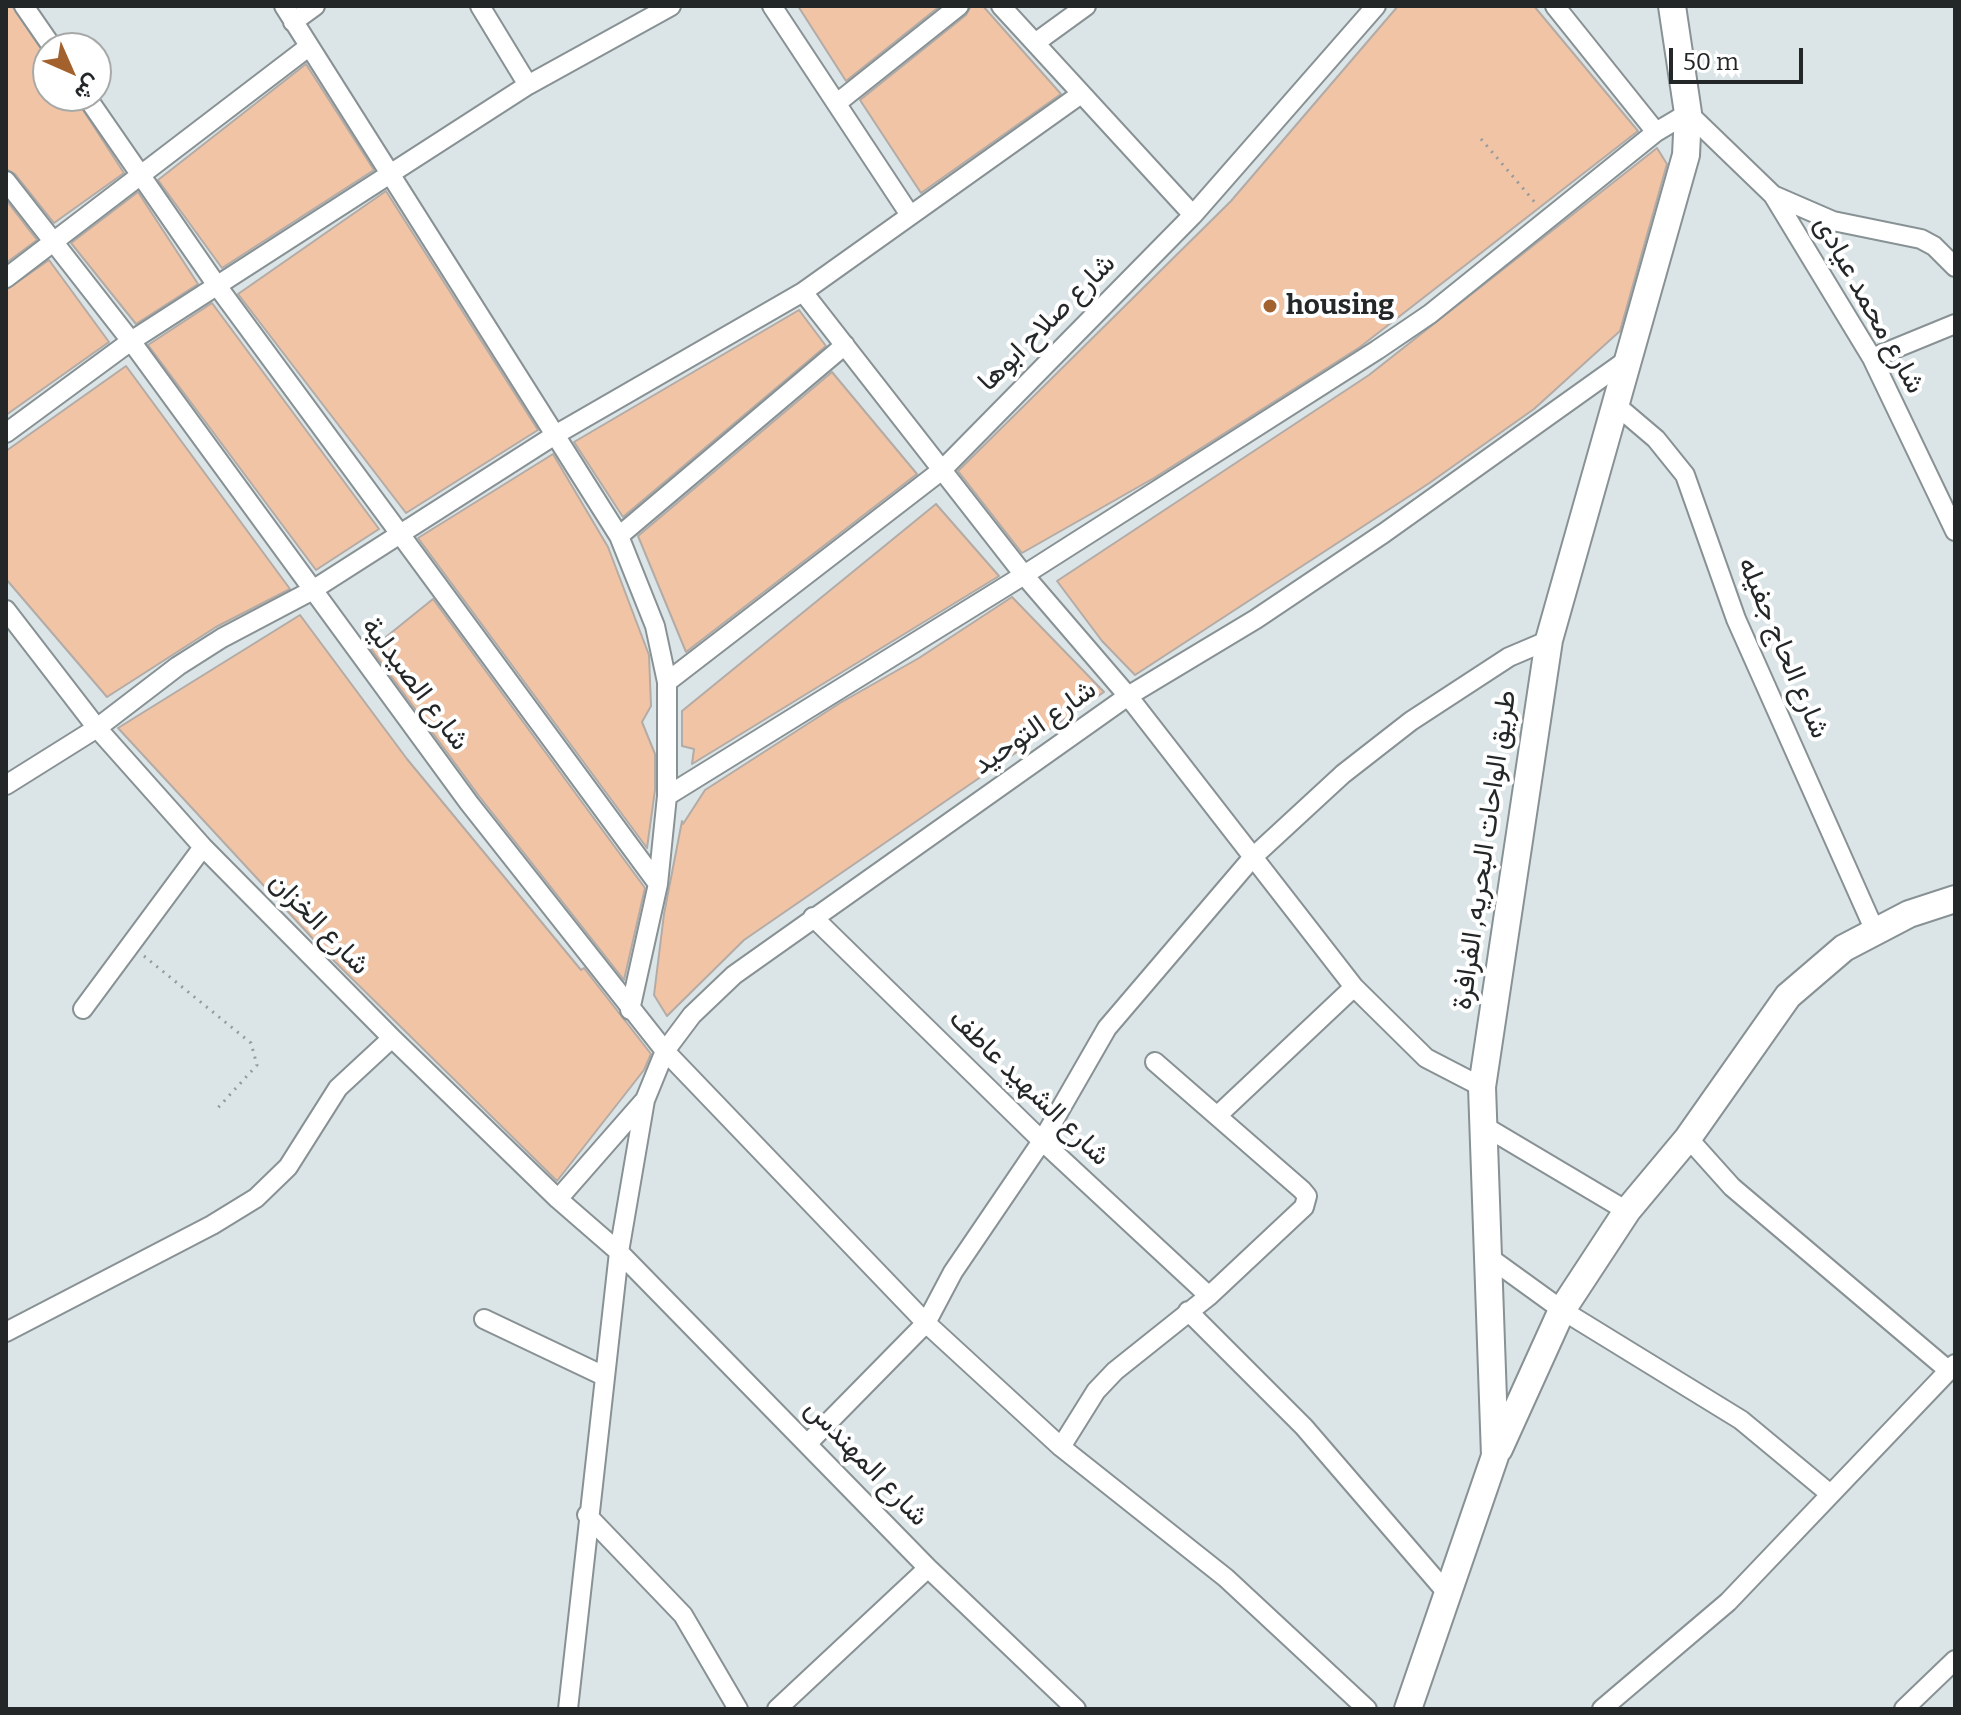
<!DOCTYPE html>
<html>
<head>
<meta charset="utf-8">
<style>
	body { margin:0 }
	#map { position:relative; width:1961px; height:1715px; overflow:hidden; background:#dbe5e7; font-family:Bitter,Vazirmatn,serif }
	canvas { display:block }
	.frame { position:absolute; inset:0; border:8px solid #242728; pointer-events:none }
	.north { position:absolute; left:32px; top:32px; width:80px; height:80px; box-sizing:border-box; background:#fff; border:2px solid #a7a9a9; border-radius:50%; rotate:135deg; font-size:22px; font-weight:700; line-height:32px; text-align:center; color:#242728 }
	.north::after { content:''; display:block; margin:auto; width:28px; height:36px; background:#a3612e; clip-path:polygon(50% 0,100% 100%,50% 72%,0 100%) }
	.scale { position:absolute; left:1669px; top:48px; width:134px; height:36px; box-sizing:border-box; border:4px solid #242728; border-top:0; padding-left:10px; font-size:24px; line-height:28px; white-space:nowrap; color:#242728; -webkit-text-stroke:6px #fff; paint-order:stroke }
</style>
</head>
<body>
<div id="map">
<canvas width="1961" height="1715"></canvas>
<div class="frame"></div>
<div class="north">ش</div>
<div class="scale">50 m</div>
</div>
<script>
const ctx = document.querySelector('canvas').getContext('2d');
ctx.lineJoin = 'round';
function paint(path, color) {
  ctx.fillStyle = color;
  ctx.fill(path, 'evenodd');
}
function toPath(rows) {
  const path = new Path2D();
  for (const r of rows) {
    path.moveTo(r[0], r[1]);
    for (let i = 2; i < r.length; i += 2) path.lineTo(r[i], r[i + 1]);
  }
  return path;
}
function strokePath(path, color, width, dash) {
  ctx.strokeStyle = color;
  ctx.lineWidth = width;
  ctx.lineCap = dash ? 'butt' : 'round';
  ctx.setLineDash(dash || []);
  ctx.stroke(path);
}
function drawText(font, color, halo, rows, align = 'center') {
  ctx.font = font + ' Bitter,Vazirmatn,serif';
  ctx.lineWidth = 8;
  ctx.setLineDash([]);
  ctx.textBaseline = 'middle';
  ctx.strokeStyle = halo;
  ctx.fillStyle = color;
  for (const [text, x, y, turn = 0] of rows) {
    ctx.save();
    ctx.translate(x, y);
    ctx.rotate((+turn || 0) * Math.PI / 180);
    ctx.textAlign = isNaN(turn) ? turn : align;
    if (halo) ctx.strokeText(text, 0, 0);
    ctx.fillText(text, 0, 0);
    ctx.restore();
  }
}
const building = toPath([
	[6,6,12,6,48,59,48,96,74,96,124,173,54,223,15,174,6,169,6,6],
	[798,6,940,6,846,81,798,6],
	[971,6,983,6,1061,94,921,193,860,100,966,15,971,6],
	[1398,6,1534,6,1638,131,1360,347,1154,478,1022,553,958,471,1231,201,1398,6],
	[306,64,374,170,222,268,158,180,306,64],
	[1657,148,1667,164,1620,331,1534,409,1428,484,1135,675,1102,641,1057,581,1369,375,1657,148],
	[386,191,538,430,406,513,238,294,386,191],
	[138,192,198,284,136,324,71,243,138,192],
	[6,200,37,240,6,263,6,200],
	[49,260,109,342,6,415,6,290,49,260],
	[212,303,379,529,316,570,148,345,212,303],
	[799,310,826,346,623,517,574,442,799,310],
	[126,366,290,589,216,627,107,697,6,579,6,451,126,366],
	[832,372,917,474,686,652,638,536,832,372],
	[553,454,608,547,649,655,651,706,642,722,655,754,655,790,647,848,418,538,553,454],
	[936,504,999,576,692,764,694,749,682,746,682,711,936,504],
	[1012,597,1104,692,744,940,667,1016,654,995,664,914,682,821,683,824,705,790,840,703,919,658,1012,597],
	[433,599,645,888,624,980,479,796,371,649,433,599],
	[300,615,407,759,581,970,584,968,651,1054,644,1070,557,1181,327,954,118,728,300,615]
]);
const path = toPath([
	[1481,139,1538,206],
	[144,956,251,1043,257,1065,216,1110]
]);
const minor = toPath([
	[24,6,53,48],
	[284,6,619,536,655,626,667,682,667,796,658,884,630,1010],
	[480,6,528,85],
	[772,6,910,215],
	[1001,6,1193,215,1376,6],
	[1555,6,1656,132,1688,113,1773,195,1833,221,1921,239,1934,246,1955,267],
	[293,22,315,6],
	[1035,43,1086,6],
	[86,96,218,287,658,884],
	[837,103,959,6],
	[6,181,131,341,469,803,665,1051,926,1323,1061,1447,1226,1578,1367,1709],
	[1773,195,1872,358,1955,531],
	[6,278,307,48],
	[803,292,1024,575,1128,696,1354,987,1426,1058,1482,1087],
	[1872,358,1955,324],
	[1616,405,1656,439,1685,475,1736,619,1875,931],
	[6,433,131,341,528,85,671,6],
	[619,536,845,345],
	[6,610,97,728,203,847,392,1038,558,1199,619,1252,928,1568,1076,1709],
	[667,682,942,470,1193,215],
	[6,785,97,728,178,666,222,638,311,591,555,435,803,292,1081,94],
	[667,796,1024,575,1377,350,1430,314,1656,132],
	[813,917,1042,1141,1209,1296],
	[83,1009,203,847],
	[1155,1062,1217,1116],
	[1484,1126,1627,1211],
	[1688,1138,1732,1187,1948,1370],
	[558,1199,643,1102],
	[1490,1258,1562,1310,1741,1420,1829,1493],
	[1188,1311,1304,1427,1447,1593],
	[484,1319,604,1376],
	[6,1332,212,1225,256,1198,288,1167,338,1088,392,1038],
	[809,1442,926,1323,953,1272,1042,1141,1107,1028,1253,857,1343,774,1411,721,1509,657,1549,640],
	[1061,1447,1096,1391,1115,1371,1209,1296,1304,1207,1307,1196,1302,1190,1217,1116,1354,987],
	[587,1515,683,1615,738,1709],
	[568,1709,619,1252,645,1100,665,1051,692,1015,734,975,1128,696,1256,619,1384,533,1628,359],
	[777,1709,928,1568],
	[1602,1709,1728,1602,1955,1364],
	[1904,1709,1955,1660]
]);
const secondary = toPath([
	[1499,1449,1562,1310,1627,1211,1688,1138,1788,996,1844,948,1909,914,1955,899],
	[1408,1709,1495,1456,1482,1087,1549,640,1686,155,1688,113,1672,6]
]);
const markers = [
	[1270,306,8,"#a3612e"]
];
const streetNames = [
	["شارع محمد عيادى",1869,305,61],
	["شارع صلاح ابوها",1047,323,-45],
	["شارع الحاج جفيله",1783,648,67],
	["شارع الصيدلية",415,684,53],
	["شارع التوحيد",1035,728,-35],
	["طريق الواحات البحريه, الفرافرة",1485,850,-82],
	["شارع الخزان",319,924,46],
	["شارع الشهيد عاطف",1029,1088,44],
	["شارع المهندس",866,1463,46]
];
const poiNames = [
	["housing",1286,306]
];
paint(building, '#f1c4a6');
strokePath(building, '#b3aba6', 2);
strokePath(minor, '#889194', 22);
strokePath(secondary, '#889194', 30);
strokePath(path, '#949b9d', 3, [2, 6]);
strokePath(minor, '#fff', 18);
strokePath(secondary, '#fff', 26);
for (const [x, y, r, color] of markers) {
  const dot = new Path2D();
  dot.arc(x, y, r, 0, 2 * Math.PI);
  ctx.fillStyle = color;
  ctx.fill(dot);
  strokePath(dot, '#fff', 3);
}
drawText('28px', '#242728', '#fff', streetNames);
drawText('bold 28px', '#242728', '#fff', poiNames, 'left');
</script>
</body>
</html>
